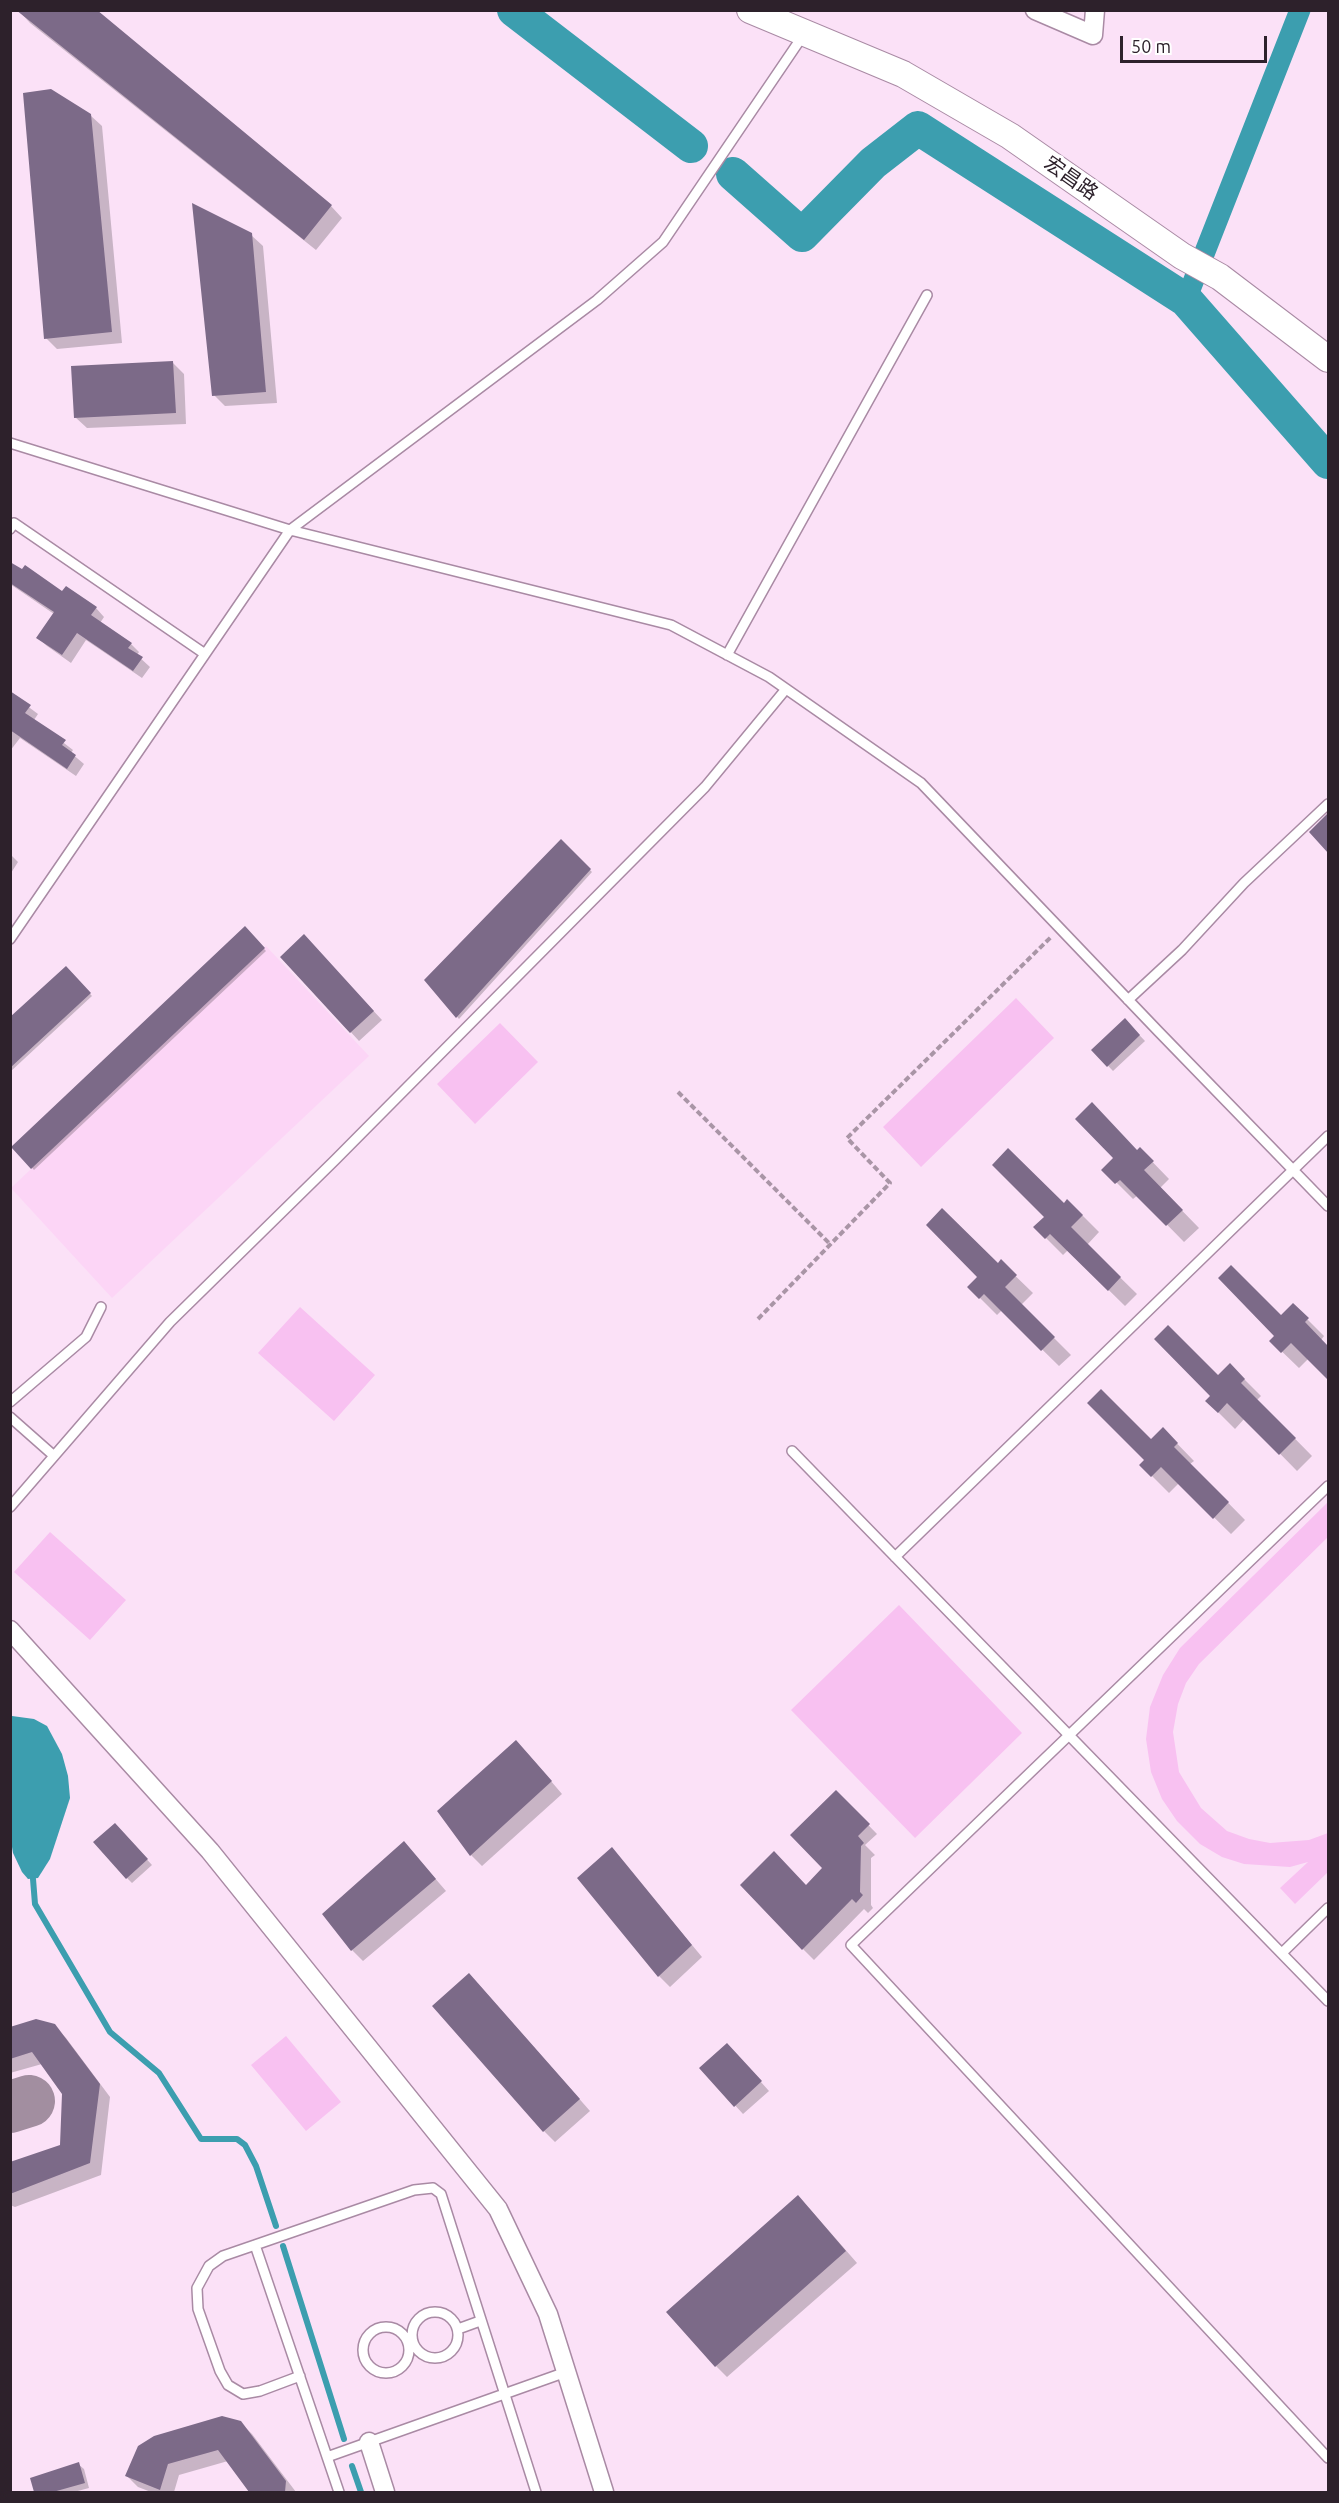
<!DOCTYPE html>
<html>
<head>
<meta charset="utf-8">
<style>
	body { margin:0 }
	#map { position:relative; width:1339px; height:2503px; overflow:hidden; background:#fbe1f7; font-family:Ubuntu,sans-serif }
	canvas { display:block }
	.frame { position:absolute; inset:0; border:12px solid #2d212b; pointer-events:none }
	.scale { position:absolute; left:1120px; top:36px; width:147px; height:27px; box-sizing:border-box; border:3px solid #2d212b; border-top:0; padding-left:8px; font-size:18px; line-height:21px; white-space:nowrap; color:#2d212b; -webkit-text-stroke:4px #fff; paint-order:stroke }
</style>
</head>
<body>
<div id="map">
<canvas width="1339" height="2503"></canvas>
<div class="frame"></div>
<div class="scale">50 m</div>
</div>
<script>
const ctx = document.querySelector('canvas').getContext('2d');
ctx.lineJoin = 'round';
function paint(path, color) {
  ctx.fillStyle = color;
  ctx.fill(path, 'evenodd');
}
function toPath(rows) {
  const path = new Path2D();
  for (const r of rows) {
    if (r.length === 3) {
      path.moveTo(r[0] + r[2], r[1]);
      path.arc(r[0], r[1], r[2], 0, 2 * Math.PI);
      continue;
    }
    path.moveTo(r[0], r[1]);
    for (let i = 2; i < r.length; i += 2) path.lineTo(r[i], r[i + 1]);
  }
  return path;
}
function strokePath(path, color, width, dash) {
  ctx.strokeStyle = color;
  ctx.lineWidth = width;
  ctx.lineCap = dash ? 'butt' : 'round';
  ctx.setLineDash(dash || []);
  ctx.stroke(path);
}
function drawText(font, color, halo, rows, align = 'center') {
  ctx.font = font + ' Ubuntu,"Noto Sans SC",sans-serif';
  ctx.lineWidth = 6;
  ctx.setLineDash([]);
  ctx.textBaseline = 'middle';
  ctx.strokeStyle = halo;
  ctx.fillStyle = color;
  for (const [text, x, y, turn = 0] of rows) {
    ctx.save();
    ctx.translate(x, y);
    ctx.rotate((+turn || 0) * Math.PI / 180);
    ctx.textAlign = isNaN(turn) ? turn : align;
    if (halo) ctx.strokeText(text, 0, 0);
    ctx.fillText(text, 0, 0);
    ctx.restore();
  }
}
const built = toPath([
	[266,946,369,1056,112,1298,11,1188]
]);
const green = toPath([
	[1016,998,1054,1038,921,1167,883,1127],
	[500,1023,538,1062,475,1124,437,1084],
	[300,1307,375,1375,334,1421,258,1353],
	[1328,1502,1328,1537,1199,1664,1186,1683,1178,1704,1173,1732,1179,1772,1201,1808,1227,1831,1249,1839,1270,1843,1309,1840,1328,1833,1328,1872,1295,1904,1280,1888,1308,1862,1290,1867,1244,1864,1222,1857,1200,1844,1177,1821,1162,1799,1151,1772,1146,1739,1150,1707,1163,1675,1180,1648],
	[50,1532,126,1600,90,1640,14,1572],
	[899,1605,1022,1733,915,1838,791,1710],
	[286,2036,341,2102,306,2131,251,2065]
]);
const water = toPath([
	[12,1716,34,1719,47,1726,62,1754,68,1776,70,1798,50,1859,38,1878,28,1879,22,1872,13,1853,11,1841,10,1717]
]);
const shadow = toPath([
	[19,11,331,206,342,218,316,250,30,23],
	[90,115,102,126,122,343,57,349,46,338],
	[251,235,263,246,277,403,225,406,214,395],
	[173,363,184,374,186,424,87,428,75,417],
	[10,564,63,593,96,608,104,617,100,623,131,644,139,652,137,655,150,667,142,678,86,640,71,663,47,646,38,638,54,614,10,584],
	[10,693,38,714,34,720,73,750,71,753,84,764,76,776,20,738,10,751],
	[561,841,592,872,459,1019,426,980],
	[10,854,18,862,11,873,10,873],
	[245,928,266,951,34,1170,13,1147],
	[312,945,382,1020,359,1041,282,957],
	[66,968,92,996,10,1072,10,1019],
	[1125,1020,1145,1041,1113,1071,1093,1050],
	[1140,1149,1169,1179,1160,1188,1199,1228,1184,1242,1138,1195,1133,1199,1104,1170],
	[1068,1201,1099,1232,1087,1245,1137,1294,1125,1306,1068,1250,1063,1255,1035,1227],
	[1001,1262,1033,1293,1021,1305,1071,1355,1059,1366,1002,1310,997,1315,969,1287],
	[1293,1305,1324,1336,1321,1340,1328,1348,1328,1378,1309,1358,1299,1368,1271,1341,1276,1336,1281,1317],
	[1230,1365,1261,1396,1257,1400,1312,1456,1297,1471,1245,1418,1235,1429,1207,1401,1212,1396,1218,1377],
	[1163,1429,1194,1461,1190,1464,1245,1520,1231,1534,1179,1483,1169,1493,1141,1465,1146,1460,1151,1441],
	[527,1753,562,1794,482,1866,471,1855],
	[836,1792,877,1834,865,1845,875,1855,871,1858,871,1905,873,1908,868,1913,864,1909,814,1960,803,1949,806,1886,825,1869],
	[120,1830,152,1865,132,1883,127,1878],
	[612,1849,702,1957,670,1987,659,1976],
	[415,1855,446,1891,363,1961,352,1950],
	[480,1986,590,2111,555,2142,544,2131],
	[54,2026,66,2038,110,2097,101,2175,15,2207,10,2205,10,2164,62,2146,64,2094,42,2064,10,2073,10,2028],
	[735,2053,769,2091,743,2114,701,2068],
	[809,2208,857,2263,727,2377,716,2366],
	[240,2422,252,2434,296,2492,251,2492,228,2461,179,2475,174,2492,151,2492,138,2487,127,2476],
	[78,2464,84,2469,89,2488,74,2492,36,2492,32,2479]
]);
const stream = toPath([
	[33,1879,35,1904,110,2032,159,2073,201,2139,237,2139,245,2145,256,2166,276,2226],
	[283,2246,344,2439],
	[352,2466,361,2492]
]);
const canal = toPath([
	[1186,300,1300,10]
]);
const river = toPath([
	[514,10,691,146],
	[733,174,802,235,873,163,918,128,1186,300,1328,462]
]);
const taxiway = toPath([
	[10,2107,29,2101]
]);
const building = toPath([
	[16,10,97,10,332,205,304,240],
	[51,89,91,114,112,332,44,339,23,93],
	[192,203,252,233,266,392,212,396],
	[173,361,176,413,74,418,71,366],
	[10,562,22,569,25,565,62,591,66,586,97,607,91,615,132,643,128,648,143,657,133,671,77,633,62,655,36,638,54,612,10,583],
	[10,691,31,705,25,713,66,740,62,745,76,755,67,769,10,730],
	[1328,813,1328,853,1309,832],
	[561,839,591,869,456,1018,424,980],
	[245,926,265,948,31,1169,11,1147],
	[304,934,374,1011,350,1033,280,957],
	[66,966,91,993,10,1068,10,1017],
	[1125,1018,1140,1035,1107,1067,1091,1050],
	[1092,1102,1137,1150,1140,1147,1154,1161,1144,1170,1183,1210,1166,1226,1120,1180,1115,1184,1101,1170,1113,1158,1075,1119],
	[1008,1148,1064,1203,1067,1199,1083,1215,1071,1227,1121,1277,1108,1291,1050,1234,1045,1239,1033,1227,1044,1217,992,1165],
	[942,1208,998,1263,1001,1259,1017,1275,1005,1287,1055,1337,1041,1351,984,1294,979,1299,967,1287,977,1277,926,1225],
	[1231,1265,1281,1315,1293,1303,1309,1318,1305,1322,1328,1346,1328,1380,1291,1343,1281,1353,1269,1341,1274,1336,1218,1278],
	[1168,1325,1218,1375,1230,1363,1245,1379,1241,1383,1296,1438,1279,1455,1227,1403,1218,1413,1205,1401,1210,1396,1154,1339],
	[1101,1389,1151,1439,1163,1427,1178,1443,1174,1447,1229,1502,1213,1519,1161,1467,1151,1477,1139,1465,1144,1460,1087,1403],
	[516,1740,552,1781,470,1856,437,1811],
	[836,1790,870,1824,858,1836,864,1843,861,1846,860,1892,863,1895,856,1903,852,1899,802,1950,740,1885,774,1851,806,1885,822,1868,790,1835],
	[115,1823,148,1859,126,1879,93,1842],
	[404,1841,436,1879,351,1951,322,1914],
	[612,1847,692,1945,658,1977,577,1878],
	[469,1973,580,2099,543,2132,432,2006],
	[36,2019,55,2024,100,2084,90,2163,10,2194,10,2162,60,2145,62,2094,32,2052,10,2059,10,2027],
	[727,2043,762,2081,734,2107,699,2068],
	[798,2195,846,2251,715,2367,666,2312],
	[222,2416,241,2421,286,2481,285,2492,249,2492,218,2450,168,2464,160,2490,125,2476,138,2446,154,2436],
	[79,2462,85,2483,53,2492,34,2492,30,2478]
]);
const path = toPath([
	[678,1092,830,1244],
	[758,1319,890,1183,847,1138,1051,937]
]);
const lane = toPath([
	[10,443,290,530,671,625,769,677,921,783,1158,1031,1328,1206],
	[10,529,14,523,205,654],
	[727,655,927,295],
	[10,939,290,530,597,300,663,242,804,34],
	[1128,1000,1182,950,1244,883,1328,804],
	[10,1402,86,1337,101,1307],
	[10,1417,53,1455],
	[792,1451,1328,2001],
	[1328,1486,851,1945,1328,2458],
	[10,1507,170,1322,335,1160,705,787,786,689],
	[895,1557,1328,1136],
	[1282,1953,1328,1908],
	[255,2245,223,2256,209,2266,197,2288,198,2309,220,2371,228,2385,243,2394,260,2391,300,2376],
	[435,2335,23],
	[386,2350,23],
	[458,2329,480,2321],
	[327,2457,566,2372],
	[339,2492,255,2245,414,2190,433,2188,441,2194,536,2492]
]);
const street = toPath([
	[1035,10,1093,35,1095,10],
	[10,1630,210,1851,498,2209,548,2314,604,2492],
	[369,2442,385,2492]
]);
const secondary = toPath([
	[750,10,903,74,1010,136,1182,256,1220,277,1328,359]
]);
const streetNames = [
	["宏昌路",1071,178,35]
];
paint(built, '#fcd5f6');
paint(green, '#f8c1f1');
paint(water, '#3c9eaf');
paint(shadow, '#0003');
strokePath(stream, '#3c9eaf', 6);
strokePath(canal, '#3c9eaf', 21);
strokePath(river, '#3c9eaf', 34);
strokePath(taxiway, '#a28ea0', 52);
paint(building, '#7c6a88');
strokePath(lane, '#a98aa4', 12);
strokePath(street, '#a98aa4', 21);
strokePath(secondary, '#a98aa4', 28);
strokePath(path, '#a995a6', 4, [6, 3]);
strokePath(lane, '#fff', 9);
strokePath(street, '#fff', 18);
strokePath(secondary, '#fff', 26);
drawText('20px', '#2d212b', '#fff', streetNames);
</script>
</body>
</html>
